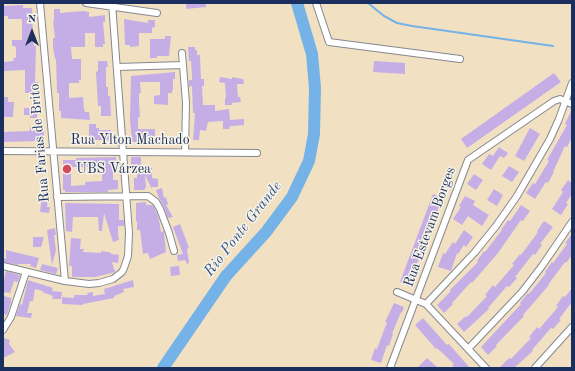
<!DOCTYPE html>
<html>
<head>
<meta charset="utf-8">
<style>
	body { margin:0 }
	#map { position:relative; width:575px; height:371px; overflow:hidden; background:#f1e1c2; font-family:"Old Standard TT",serif }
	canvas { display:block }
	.frame { position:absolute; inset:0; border:4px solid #1b2f5e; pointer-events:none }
	.north { position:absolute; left:12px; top:12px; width:40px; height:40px; -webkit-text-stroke:3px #f7f3e8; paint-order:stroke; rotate:0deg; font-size:11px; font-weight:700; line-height:16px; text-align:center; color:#1b2f5e }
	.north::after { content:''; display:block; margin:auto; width:14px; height:18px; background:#1b2f5e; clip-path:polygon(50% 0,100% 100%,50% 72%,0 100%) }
</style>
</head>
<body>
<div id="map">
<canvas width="575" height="371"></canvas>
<div class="frame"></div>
<div class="north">N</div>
</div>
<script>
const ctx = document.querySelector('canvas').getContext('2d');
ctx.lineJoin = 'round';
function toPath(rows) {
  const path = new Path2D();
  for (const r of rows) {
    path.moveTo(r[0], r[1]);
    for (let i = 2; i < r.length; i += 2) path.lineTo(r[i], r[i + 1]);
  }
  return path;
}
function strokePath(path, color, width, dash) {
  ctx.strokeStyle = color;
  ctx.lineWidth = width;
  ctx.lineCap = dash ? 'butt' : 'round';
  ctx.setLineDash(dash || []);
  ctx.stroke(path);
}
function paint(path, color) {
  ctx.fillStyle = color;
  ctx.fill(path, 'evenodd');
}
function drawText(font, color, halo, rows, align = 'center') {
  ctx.font = font + ' "Old Standard TT",serif';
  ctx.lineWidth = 3;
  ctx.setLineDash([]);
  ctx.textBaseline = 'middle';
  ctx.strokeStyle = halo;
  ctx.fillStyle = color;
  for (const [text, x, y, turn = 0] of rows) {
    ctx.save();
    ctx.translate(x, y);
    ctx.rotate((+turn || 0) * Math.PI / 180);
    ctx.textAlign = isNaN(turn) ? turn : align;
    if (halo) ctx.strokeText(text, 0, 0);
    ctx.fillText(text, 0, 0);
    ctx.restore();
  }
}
const stream = toPath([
	[368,3,384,16,397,23,412,26,553,46]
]);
const river = toPath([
	[163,368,226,276,266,232,292,197,309,161,314,134,315,88,312,54,297,3]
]);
const building = toPath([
	[186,3,206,3,206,7,186,9],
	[23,5,23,8,32,8,33,38,34,46,36,46,35,82,38,82,38,93,25,93,25,70,3,71,3,62,14,61,13,58,16,58,16,48,15,46,12,46,12,40,22,40,22,19,8,19,8,16,3,16,3,6],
	[54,9,60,9,60,13,83,11,89,12,89,17,105,15,105,22,103,22,105,44,103,44,103,47,95,47,95,33,85,33,85,47,71,47,72,59,81,59,81,80,79,80,79,83,69,83,69,98,83,97,84,109,85,112,89,112,90,120,61,118,61,111,59,111,59,93,57,93,56,59,55,59,53,47,53,38,55,38,53,21,54,21],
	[124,19,148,23,148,20,155,20,155,27,152,28,152,33,139,33,139,46,130,47,130,45,125,45],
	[165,36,171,36,169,56,157,56,157,58,150,58,150,39,165,39],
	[188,47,195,47,195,50,197,50,197,55,200,55,201,79,204,79,204,86,202,86,203,105,215,105,215,111,229,109,230,120,244,119,244,125,232,126,229,127,230,129,223,129,223,121,208,122,206,131,200,130,199,140,193,140,195,113,193,113,192,86,189,87,189,80,192,80,192,76,191,61,189,61],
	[98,61,107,61,108,67,106,67,106,87,108,87,108,96,110,96,111,116,101,116,101,106,98,106,96,72,98,71],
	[374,61,405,63,405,74,373,72],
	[175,72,175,79,173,79,173,90,172,90,172,93,168,93,168,105,154,104,154,96,160,95,160,82,140,82,141,93,139,93,139,103,140,117,138,117,138,129,155,129,155,136,139,137,140,142,132,142,130,120,131,76],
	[554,73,561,82,467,148,461,139],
	[220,77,232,79,232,77,243,79,244,84,238,84,237,85,238,97,240,97,241,102,232,103,232,105,225,105,225,98,226,98,225,83,219,82],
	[3,97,8,97,8,102,14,102,13,117,3,117],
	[24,108,37,108,37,118,30,118,30,115,24,115],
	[572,109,572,138,567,147,565,146,553,172,554,172,548,183,546,182,535,199,526,193,533,183,535,184,549,161,547,160,567,125,565,124],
	[89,124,96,124,96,128,99,128,99,130,111,130,112,140,89,140],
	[30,127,38,127,38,131,44,131,44,137,39,137,39,141,3,142,3,132,30,131],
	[530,128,540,134,524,161,515,156],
	[499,147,508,153,504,158,500,156,491,170,482,164,489,154,493,156],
	[116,157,116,168,113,168,113,180,118,180,118,189,108,190,108,192,65,192,65,190,63,190,63,160,76,160,76,158],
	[71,167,102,167,102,181,85,182,85,185,71,186],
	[131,157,141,157,141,167,131,167],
	[509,166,519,172,512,182,502,176],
	[152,168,152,178,158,179,158,187,152,187,152,189,145,175,146,187,144,190,134,190,134,178,137,178,137,169],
	[474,174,483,180,476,190,467,184],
	[568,180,572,183,572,194,566,203,568,204,561,215,552,209,563,192,561,190],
	[162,188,164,198,166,197,168,204,166,205,173,217,168,218,164,207,159,198,156,190],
	[40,189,49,189,47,207,50,207,49,213,40,212,42,195,40,195],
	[494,189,503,195,497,206,487,200],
	[433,194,443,198,430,228,409,286,400,282],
	[465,196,475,201,473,205,489,215,482,226,468,216,462,225,453,219,461,207,459,206],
	[146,202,146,205,153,205,156,211,159,220,161,232,164,231,164,233,166,252,150,259,148,253,143,254,140,230,137,230,137,221,136,221,136,203],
	[65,203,119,204,119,220,124,220,124,226,118,226,118,235,119,240,113,242,104,213,102,231,99,231,98,217,73,217,72,232,66,231],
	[521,205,530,211,523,221,521,220,498,253,472,283,471,282,452,303,453,304,444,313,437,305,451,291,450,290,478,262,477,261,484,251,485,252,502,230,501,230,508,220,510,221],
	[544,221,553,227,540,244,542,245,535,255,533,254,515,277,517,278,509,287,507,286,488,308,489,309,464,332,457,324,466,316,467,317,487,296,485,295,493,285,495,287,514,265,512,264,520,254,521,255,538,232,537,231],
	[180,224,189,248,187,249,189,263,187,264,185,260,178,261,177,255,183,254,173,227],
	[55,228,56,235,54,235,56,250,52,265,47,230],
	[464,230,473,237,466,247,464,245,458,254,457,253,451,271,438,267,443,253,445,254,453,242,455,244],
	[572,234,572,255,566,263,565,262,548,285,549,285,523,315,524,316,496,345,497,346,488,355,481,347,521,304,520,303,528,293,529,294,546,273,545,272,552,262,553,263,567,244,565,243],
	[33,237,44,237,41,247,33,247],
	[71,238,81,239,80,249,84,249,83,252,101,253,101,251,108,252,111,253,111,254,119,255,118,263,112,262,115,272,96,277,72,277,72,266,69,266],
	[6,250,39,258,36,268,30,266,31,264,18,264,18,265,3,262,3,258,6,259],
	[42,264,58,268,56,274,40,270],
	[179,266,180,275,171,276,170,267],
	[6,271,20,275,18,282,14,281,10,293,3,292,3,284],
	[28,280,53,288,52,291,62,292,61,299,52,299,53,296,42,292,43,291,35,289,33,301,30,301,27,313,32,313,31,318,16,316,20,304,22,305],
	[133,280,134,287,123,289,124,292,114,296,114,298,83,304,83,305,62,304,62,297,74,298,74,295,88,295,87,293,93,292,93,296,105,294,104,289],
	[572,288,572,302,559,319,561,320,553,329,551,328,532,350,533,351,514,368,499,368,509,358,511,359,531,338,529,337,537,327,539,329,558,307,556,306,563,296,565,297],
	[4,296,11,298,11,302,7,315,3,314],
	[394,303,404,307,402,313,401,312,392,334,393,334,389,346,387,345,381,363,371,360,375,348,377,349,387,322,385,322],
	[423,318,447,345,449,344,470,368,455,368,452,365,454,364,437,348,436,349,415,325],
	[4,338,10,340,9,344,15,352,3,358],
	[427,358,438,368,417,368]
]);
const street = toPath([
	[40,3,65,281],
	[86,3,157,13],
	[316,3,329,42,460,59],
	[182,53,186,103,185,152],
	[117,67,183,65],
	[3,151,257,153],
	[57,197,148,196,156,202,160,209,169,233,174,251],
	[3,266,65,281,89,284,99,283,113,279,122,272,124,268,128,256,129,233,112,3],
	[397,292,426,304,486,368],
	[426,304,475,252,496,226,517,196,550,139,559,119,572,83],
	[3,330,11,317,26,272],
	[468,349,522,292,542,266,572,222],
	[390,368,468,160,554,101,560,99,572,104],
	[535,368,572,327]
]);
const markers = [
	[67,169,5,"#d1495b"]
];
const streetNames = [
	["Rua Ylton Machado",130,140],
	["Rua Farias de Brito",40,143,-95],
	["Rua Estevam Borges",430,227,-70]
];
const poiNames = [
	["UBS Várzea",76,169]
];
const waterNames = [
	["Rio Ponte Grande",243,229,-52]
];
strokePath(stream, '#74b2e7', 2);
strokePath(river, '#74b2e7', 12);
paint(building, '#c5aee6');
strokePath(street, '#868890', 8);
strokePath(street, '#fff', 6);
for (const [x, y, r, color] of markers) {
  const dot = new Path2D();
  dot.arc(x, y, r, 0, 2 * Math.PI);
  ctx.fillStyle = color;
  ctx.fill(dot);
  strokePath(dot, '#f7f3e8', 1.5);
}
drawText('14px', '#1b2f5e', '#f7f3e8', streetNames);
drawText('14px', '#1b2f5e', '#f7f3e8', poiNames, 'left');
drawText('italic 15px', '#365687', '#f7f3e8', waterNames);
</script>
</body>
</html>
